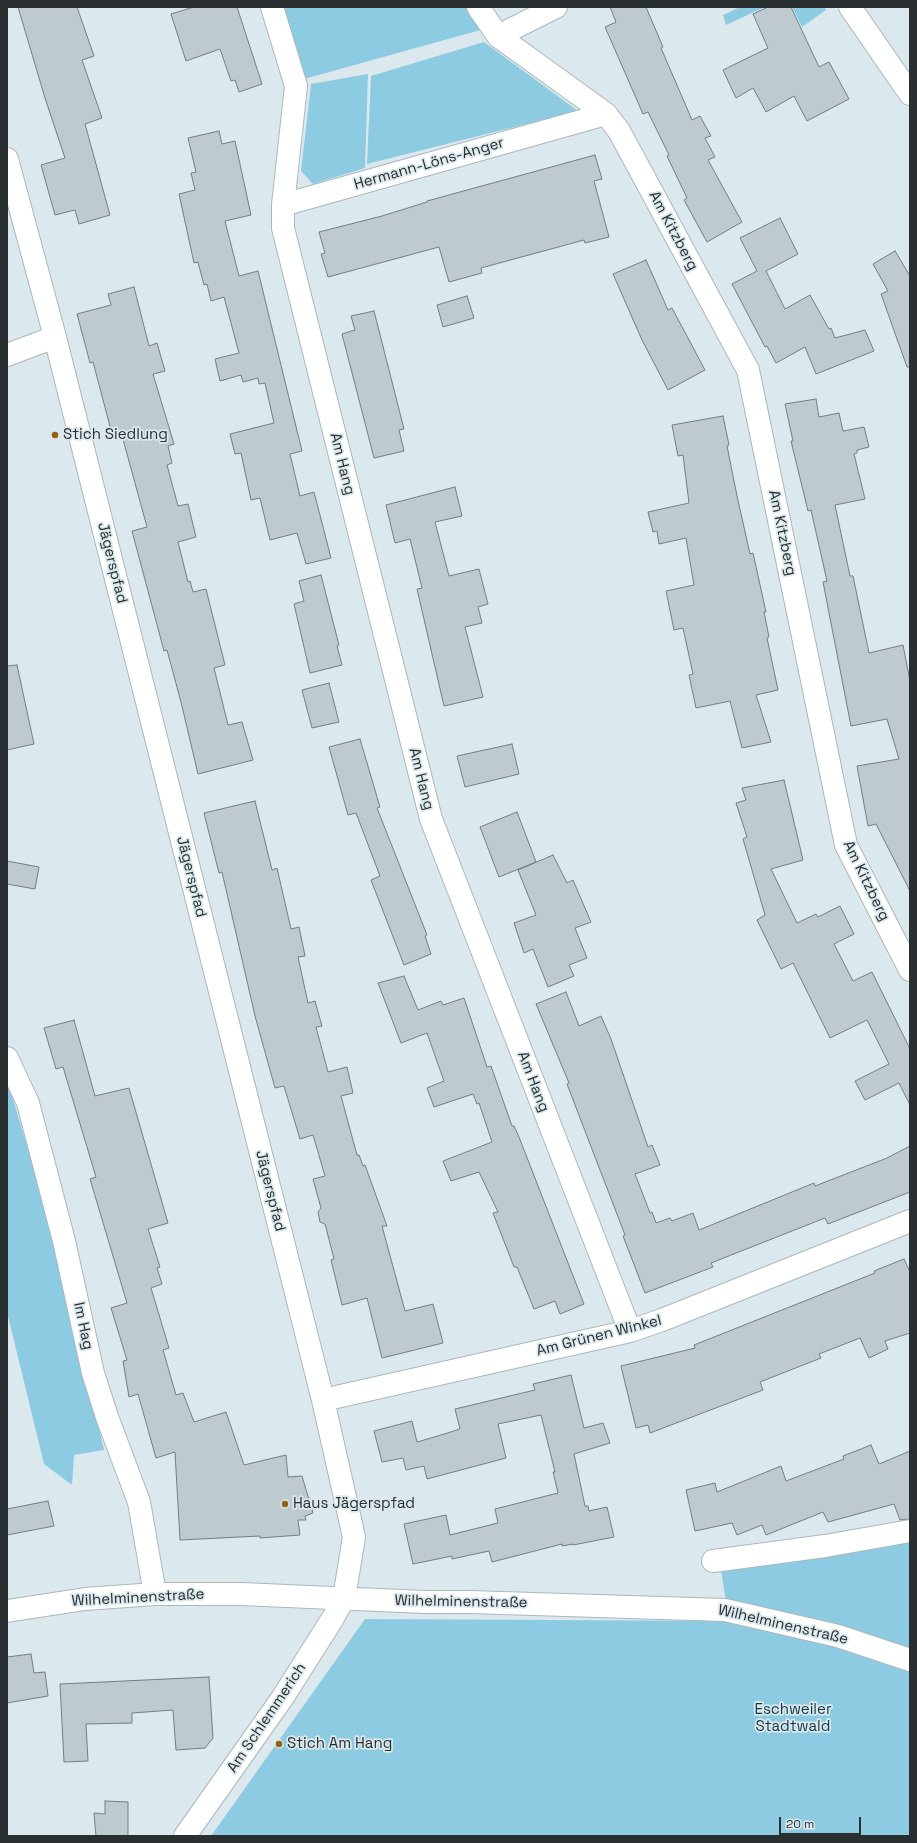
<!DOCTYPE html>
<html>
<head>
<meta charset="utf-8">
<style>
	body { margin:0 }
	#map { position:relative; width:917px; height:1843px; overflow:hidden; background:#dbe8ed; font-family:"Space Grotesk",sans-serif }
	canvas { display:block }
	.frame { position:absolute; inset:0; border:8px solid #292e30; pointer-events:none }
	.scale { position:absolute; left:779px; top:1817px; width:82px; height:18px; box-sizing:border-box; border:2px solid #292e30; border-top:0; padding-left:5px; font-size:12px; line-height:14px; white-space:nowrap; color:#292e30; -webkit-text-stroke:3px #dbe8ed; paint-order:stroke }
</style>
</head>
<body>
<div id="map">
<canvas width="917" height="1843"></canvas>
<div class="frame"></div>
<div class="scale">20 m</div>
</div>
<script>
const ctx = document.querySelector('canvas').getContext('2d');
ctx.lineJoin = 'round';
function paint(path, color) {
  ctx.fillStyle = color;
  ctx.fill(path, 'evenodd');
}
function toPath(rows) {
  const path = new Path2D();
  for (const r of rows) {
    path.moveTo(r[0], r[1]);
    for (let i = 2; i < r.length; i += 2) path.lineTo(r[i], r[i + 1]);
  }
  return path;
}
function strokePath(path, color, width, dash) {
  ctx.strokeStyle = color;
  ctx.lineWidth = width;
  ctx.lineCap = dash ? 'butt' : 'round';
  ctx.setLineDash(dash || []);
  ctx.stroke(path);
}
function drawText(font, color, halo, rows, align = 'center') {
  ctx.font = font + ' "Space Grotesk",sans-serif';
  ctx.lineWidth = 3.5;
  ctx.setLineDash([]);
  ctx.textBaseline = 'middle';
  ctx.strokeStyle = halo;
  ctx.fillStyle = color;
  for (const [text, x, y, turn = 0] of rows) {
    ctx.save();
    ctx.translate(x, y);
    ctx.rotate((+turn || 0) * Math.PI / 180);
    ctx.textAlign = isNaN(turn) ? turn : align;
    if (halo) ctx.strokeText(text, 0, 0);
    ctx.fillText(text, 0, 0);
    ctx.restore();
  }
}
const green = toPath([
	[282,7,468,7,484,29,304,79],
	[740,7,765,7,726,25,723,15],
	[792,7,824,7,826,10,802,27],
	[484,42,578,111,367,164,371,76],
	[368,74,365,168,313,184,301,171,311,84],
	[7,1080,53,1231,104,1450,74,1455,72,1485,44,1464,7,1312],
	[910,1537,910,1836,211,1836,365,1619,729,1621,719,1557]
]);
const building = toPath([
	[18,7,77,7,94,56,82,60,102,118,85,124,110,215,79,224,75,210,55,215,41,165,65,158,45,98,18,7],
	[194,7,237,7,262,84,239,92,235,80,231,81,220,49,186,61,171,14,194,7],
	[610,7,646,7,663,47,661,48,692,120,700,116,711,136,705,138,715,157,708,160,742,222,707,242,684,200,687,198,667,156,669,155,648,112,643,114,605,27,616,22,610,7],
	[768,7,791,7,819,67,829,62,849,99,807,121,794,96,766,112,753,88,736,98,723,70,768,48,753,14,768,7],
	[219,131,222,144,235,141,251,215,225,221,239,276,258,271,302,451,290,454,300,496,314,492,331,558,306,564,297,533,270,540,260,498,251,500,241,453,235,454,230,434,274,423,265,383,259,384,258,378,243,382,241,375,220,381,215,359,239,353,224,297,211,301,207,284,204,285,198,262,194,263,179,194,195,190,191,173,196,172,188,138,219,131],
	[595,155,602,179,594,181,609,237,585,243,584,240,481,268,482,273,449,282,439,247,328,277,321,254,325,253,319,232,382,216,427,202,427,201,595,155],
	[780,218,798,254,766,271,785,309,810,295,829,329,831,328,835,338,865,330,874,351,816,374,805,347,776,363,767,346,765,347,732,284,757,271,740,238,780,218],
	[895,251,910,276,910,367,907,367,881,294,888,291,873,264,895,251],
	[646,260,668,310,672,308,705,370,668,390,642,340,613,274,646,260],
	[134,287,149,346,157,343,165,371,153,374,174,444,168,446,172,463,167,465,178,506,188,504,196,537,178,542,188,582,190,581,193,592,206,589,225,665,214,668,228,725,242,722,253,760,198,774,181,702,167,650,164,651,132,531,147,527,121,432,112,434,93,362,90,363,77,314,111,305,108,294,134,287],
	[467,296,474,318,443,327,437,305,467,296],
	[374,311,404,429,399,430,404,451,374,458,342,334,355,330,351,316,374,311],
	[816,399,819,417,839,413,843,431,864,427,869,447,857,450,857,453,854,454,865,499,835,505,850,576,853,576,869,653,903,645,910,681,910,891,876,824,868,826,857,766,899,759,887,719,851,726,823,582,827,581,811,510,808,511,791,441,793,441,785,404,816,399],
	[723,416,729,445,727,446,737,496,750,554,753,553,766,612,764,612,769,637,767,638,778,690,756,695,771,742,742,748,730,701,696,708,689,675,693,674,683,628,674,630,666,591,694,585,686,538,659,544,657,531,653,532,648,512,689,503,683,455,678,456,672,425,723,416],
	[455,487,462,516,435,522,449,576,479,569,488,604,478,607,482,623,465,627,483,697,444,706,417,589,422,588,410,539,395,543,386,505,455,487],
	[321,575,339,645,337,646,342,665,310,673,294,604,304,601,299,581,321,575],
	[17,665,34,744,7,750,7,666,17,665],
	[329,683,339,722,312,728,302,690,329,683],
	[360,739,380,807,377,808,427,935,425,936,431,954,404,965,371,880,380,876,356,813,348,815,329,747,360,739],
	[512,744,519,774,465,787,457,756,512,744],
	[784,780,803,860,771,869,797,923,816,914,818,917,840,906,854,934,834,944,853,981,872,972,910,1049,910,1105,899,1083,865,1100,855,1081,889,1064,867,1020,830,1038,793,963,781,969,757,920,765,915,743,839,747,837,736,803,746,800,742,788,784,780],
	[255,801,272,870,277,868,291,929,299,927,305,956,298,957,308,1003,315,1001,318,1012,322,1026,316,1027,328,1072,347,1067,353,1093,341,1096,357,1155,359,1155,363,1166,365,1165,387,1226,382,1226,405,1311,433,1304,443,1343,382,1358,367,1298,342,1305,331,1260,334,1259,325,1224,320,1222,318,1212,321,1208,313,1179,325,1176,313,1135,300,1139,284,1086,275,1088,255,1016,222,872,219,873,204,813,255,801],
	[517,812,536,862,499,877,480,827,517,812],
	[553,855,567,883,573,880,591,922,575,928,587,958,569,965,574,976,548,987,533,949,524,953,514,923,536,915,518,870,553,855],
	[7,861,39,867,35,889,7,884,7,861],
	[404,976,418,1010,441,1001,443,1005,464,998,487,1067,491,1066,512,1126,514,1126,519,1137,584,1304,560,1314,555,1301,534,1309,517,1267,514,1267,493,1213,498,1212,479,1172,451,1181,443,1161,492,1142,479,1103,477,1104,473,1094,434,1107,427,1088,444,1081,427,1033,401,1043,378,983,404,976],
	[566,992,579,1026,601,1016,611,1039,648,1147,652,1145,660,1165,635,1174,650,1213,652,1212,656,1223,670,1218,672,1221,693,1213,699,1230,814,1183,815,1186,887,1158,910,1146,910,1192,828,1224,825,1218,711,1263,713,1267,645,1293,623,1236,625,1235,567,1084,569,1083,536,1004,566,992],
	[74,1020,95,1096,129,1088,168,1223,148,1229,160,1267,157,1268,162,1284,151,1288,169,1348,163,1350,176,1395,183,1393,194,1422,226,1412,244,1465,286,1455,288,1477,302,1476,313,1513,305,1516,306,1520,298,1520,300,1535,260,1538,260,1536,180,1540,175,1452,156,1458,138,1394,129,1397,123,1361,127,1360,111,1308,127,1303,90,1179,96,1177,63,1067,56,1069,44,1028,74,1020],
	[904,1259,910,1272,910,1333,885,1341,888,1349,869,1358,860,1338,819,1354,821,1358,760,1382,763,1390,650,1433,648,1425,636,1428,621,1366,695,1348,694,1345,875,1273,874,1271,904,1259],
	[571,1375,584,1428,603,1423,610,1443,574,1454,585,1506,588,1506,589,1511,607,1507,614,1537,573,1545,573,1544,562,1546,562,1544,492,1562,489,1551,452,1559,452,1556,413,1564,404,1524,446,1515,450,1535,498,1523,495,1509,558,1493,553,1472,555,1472,541,1415,498,1424,506,1458,427,1479,424,1466,406,1470,403,1458,382,1462,374,1431,412,1421,417,1442,438,1436,460,1429,455,1409,535,1390,533,1384,571,1375],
	[871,1445,879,1464,910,1451,910,1519,900,1520,894,1504,828,1522,823,1512,766,1535,762,1525,737,1535,732,1523,695,1531,686,1490,715,1483,717,1492,781,1466,786,1481,844,1459,843,1456,871,1445],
	[48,1501,54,1526,7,1535,7,1509,48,1501],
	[31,1654,34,1673,45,1672,48,1696,7,1703,7,1657,31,1654],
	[209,1677,213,1738,205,1748,176,1750,173,1710,132,1713,132,1723,86,1724,88,1761,64,1762,60,1684,209,1677],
	[105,1801,128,1802,128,1836,96,1836,94,1813,105,1814,105,1801]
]);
const minor = toPath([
	[272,7,296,86,283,205,283,228,431,819,630,1331],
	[478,7,498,36,606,114,619,131,748,370,846,845,910,970],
	[850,7,910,94],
	[498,36,556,7],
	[7,159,55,337,323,1400,354,1537,344,1598,333,1618,283,1697,185,1836],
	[283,205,606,114],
	[7,355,55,337],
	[7,1058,28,1103,64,1241,93,1373,107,1417,139,1502,155,1594],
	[323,1400,630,1331,662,1320,910,1221],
	[713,1561,825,1546,910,1531],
	[7,1611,85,1599,155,1594,241,1594,425,1602,470,1602,725,1610,838,1636,910,1660]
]);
const markers = [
	[55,435,4,"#926211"],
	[285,1504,4,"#926211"],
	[279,1744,4,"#926211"]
];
const streetNames = [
	["Hermann-Löns-Anger",429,164,-16],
	["Am Kitzberg",673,231,62],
	["Am Hang",342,464,76],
	["Am Kitzberg",782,533,78],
	["Jägerspfad",112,563,76],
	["Am Hang",421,779,76],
	["Jägerspfad",191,877,76],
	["Am Kitzberg",866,881,64],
	["Am Hang",533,1082,69],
	["Jägerspfad",270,1191,76],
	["Im Hag",83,1326,78],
	["Am Grünen Winkel",599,1336,-14],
	["Wilhelminenstraße",138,1598,-3],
	["Wilhelminenstraße",461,1602,1],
	["Wilhelminenstraße",783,1625,13],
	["Am Schlemmerich",267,1718,-56]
];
const poiNames = [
	["Stich Siedlung",63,435],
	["Haus Jägerspfad",293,1504],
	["Stich Am Hang",287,1744]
];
const parkNames = [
	["Eschweiler",793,1710],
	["Stadtwald",793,1727]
];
paint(green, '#8dcbe3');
paint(building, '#becacf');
strokePath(building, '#737e83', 1);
strokePath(minor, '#abb7bc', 24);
strokePath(minor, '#fff', 22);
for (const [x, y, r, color] of markers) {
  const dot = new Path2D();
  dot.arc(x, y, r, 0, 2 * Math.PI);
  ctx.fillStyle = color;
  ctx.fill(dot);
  strokePath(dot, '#dbe8ed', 1.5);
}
drawText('15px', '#292e30', '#dbe8ed', streetNames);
drawText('15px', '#292e30', '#dbe8ed', poiNames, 'left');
drawText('15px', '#113642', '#dbe8ed', parkNames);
</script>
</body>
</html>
